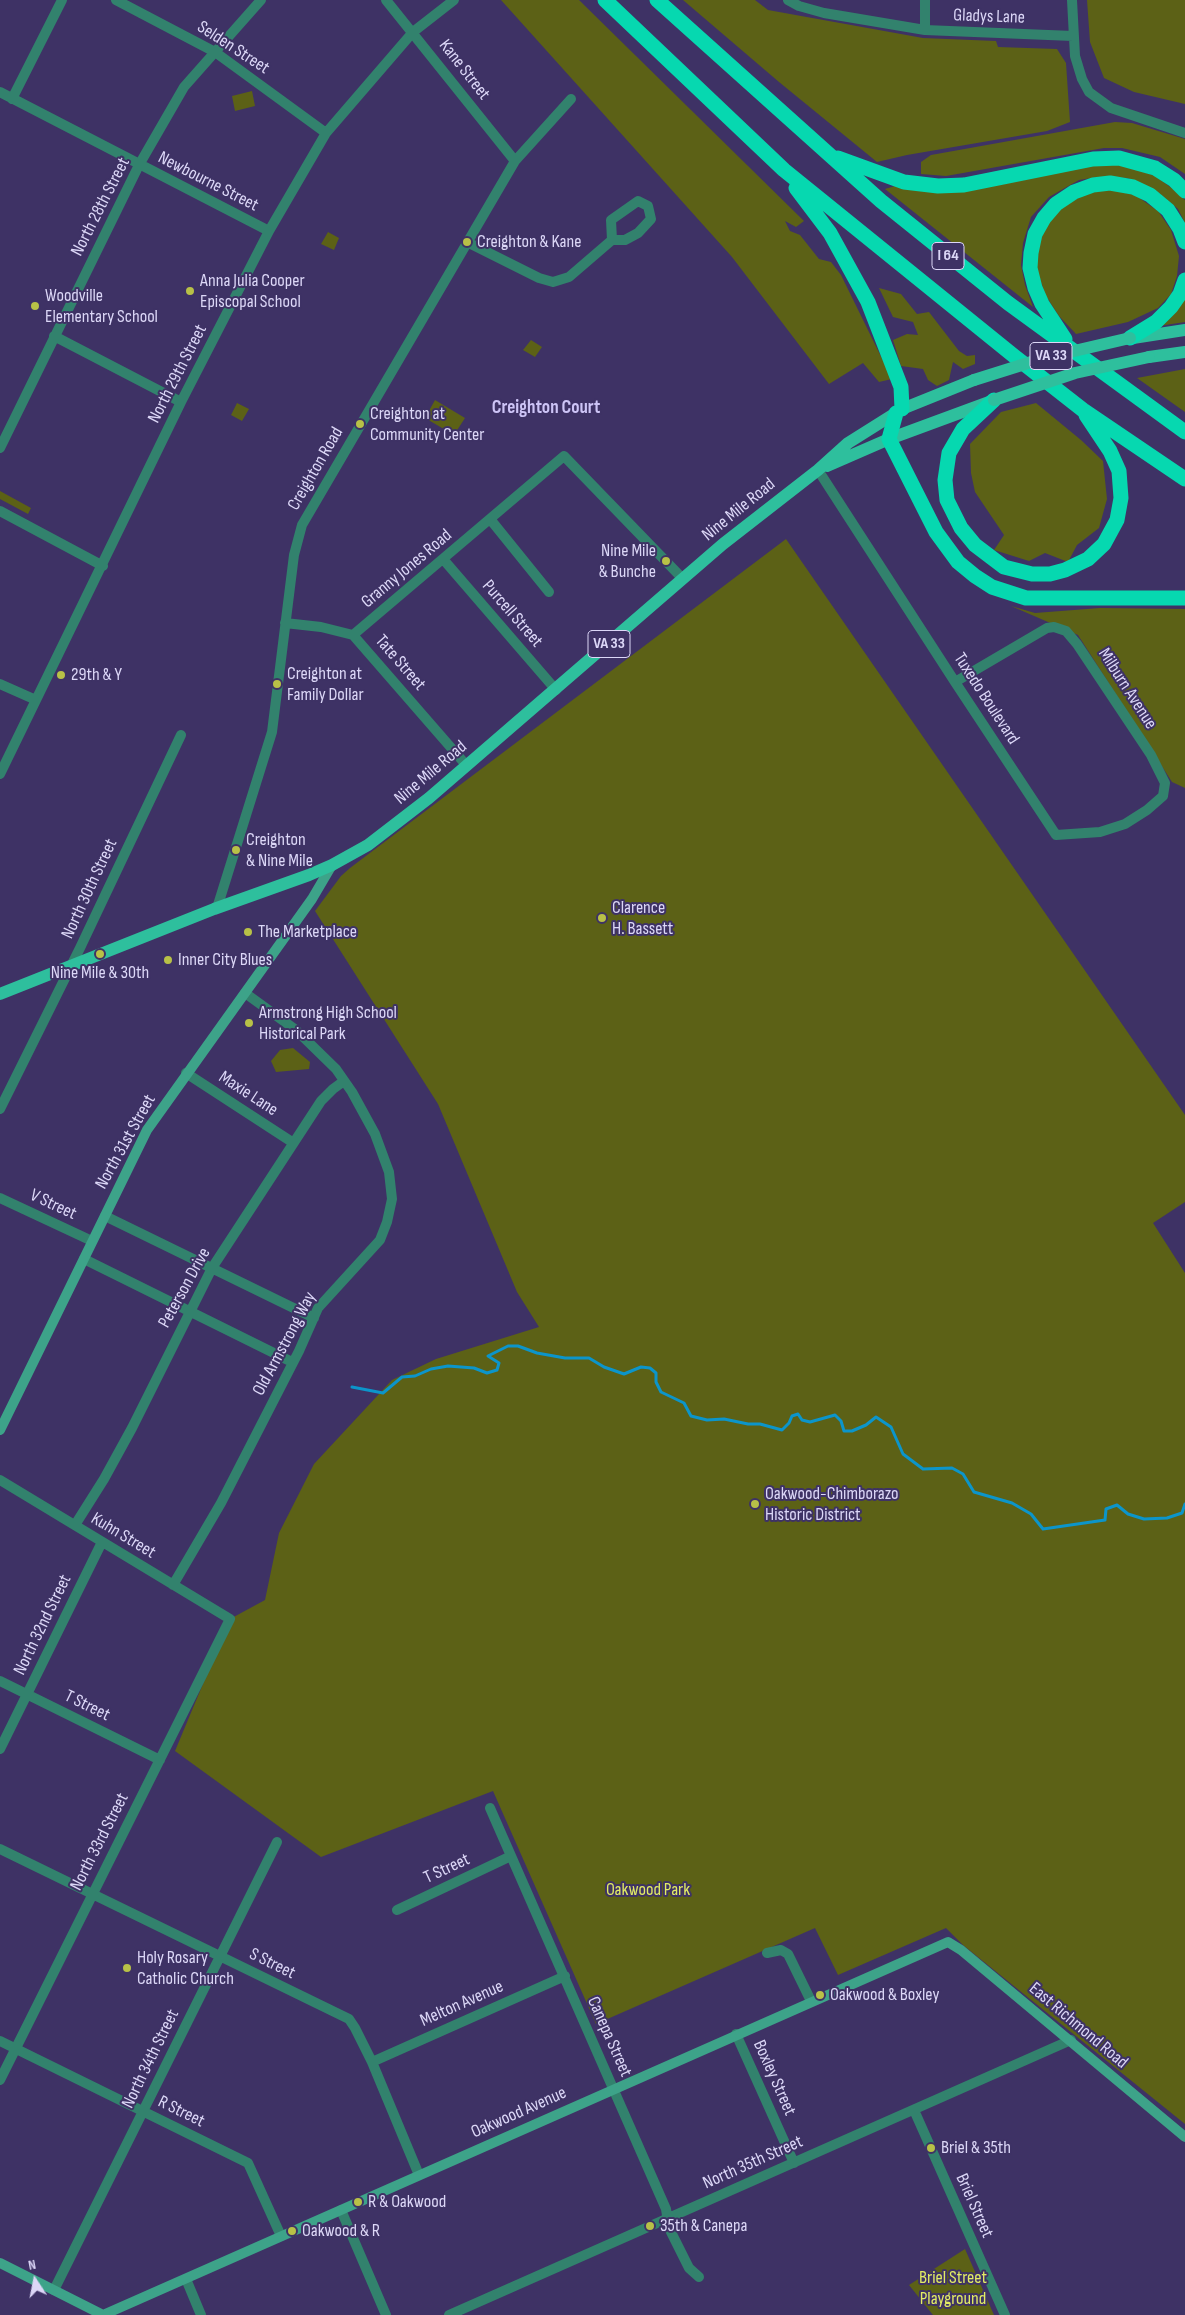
<!DOCTYPE html>
<html>
<head>
<meta charset="utf-8">
<style>
	body { margin:0 }
	#map { position:relative; width:1185px; height:2315px; overflow:hidden; background:#3e3265; font-family:"Sofia Sans Condensed",sans-serif }
	canvas { display:block }
	.north { position:absolute; left:10px; top:2255px; width:50px; height:50px; -webkit-text-stroke:4px #3e3265; paint-order:stroke; rotate:349deg; font-size:14px; font-weight:700; line-height:20px; text-align:center; color:#dcd7f7 }
	.north::after { content:''; display:block; margin:auto; width:18px; height:22px; background:#dcd7f7; clip-path:polygon(50% 0,100% 100%,50% 72%,0 100%) }
</style>
</head>
<body>
<div id="map">
<canvas width="1185" height="2315"></canvas>
<div class="north">N</div>
</div>
<script>
const ctx = document.querySelector('canvas').getContext('2d');
ctx.lineJoin = 'round';
function paint(path, color) {
  ctx.fillStyle = color;
  ctx.fill(path, 'evenodd');
}
function toPath(rows) {
  const path = new Path2D();
  for (const r of rows) {
    path.moveTo(r[0], r[1]);
    for (let i = 2; i < r.length; i += 2) path.lineTo(r[i], r[i + 1]);
  }
  return path;
}
function strokePath(path, color, width, dash) {
  ctx.strokeStyle = color;
  ctx.lineWidth = width;
  ctx.lineCap = dash ? 'butt' : 'round';
  ctx.setLineDash(dash || []);
  ctx.stroke(path);
}
function drawText(font, color, halo, rows, align = 'center') {
  ctx.font = font + ' "Sofia Sans Condensed",sans-serif';
  ctx.lineWidth = 4;
  ctx.setLineDash([]);
  ctx.textBaseline = 'middle';
  ctx.strokeStyle = halo;
  ctx.fillStyle = color;
  for (const [text, x, y, turn = 0] of rows) {
    ctx.save();
    ctx.translate(x, y);
    ctx.rotate((+turn || 0) * Math.PI / 180);
    ctx.textAlign = isNaN(turn) ? turn : align;
    if (halo) ctx.strokeText(text, 0, 0);
    ctx.fillText(text, 0, 0);
    ctx.restore();
  }
}
const green = toPath([
	[501,0,579,0,804,221,796,227,785,221,790,231,800,235,819,259,831,262,841,275,892,379,879,382,863,363,829,384,732,257],
	[683,0,755,0,768,10,923,38,996,41,998,47,1057,49,1066,63,1070,122,1047,131,907,155,877,162,779,82],
	[1087,0,1185,0,1185,104,1134,92,1104,78,1090,42],
	[252,91,255,106,235,111,232,96],
	[1115,122,1132,123,1185,139,1185,174,1160,157,1122,148,1104,148,946,176,921,174,921,162,931,155],
	[1114,164,1132,167,1155,176,1173,189,1185,200,1185,223,1178,209,1159,193,1128,178,1098,177,1079,180,1049,197,1031,217,1023,243,1021,265,1025,285,1033,307,885,189,895,186,939,193,1094,165],
	[1108,189,1135,195,1158,211,1171,230,1179,256,1177,276,1171,294,1158,308,1128,322,1076,334,1059,316,1046,296,1036,268,1038,245,1047,225,1061,208,1085,194],
	[328,232,339,238,334,250,321,244],
	[879,288,901,294,917,314,929,312,959,351,967,356,975,355,975,364,963,369,953,362,949,380,937,386,928,380,923,369,901,366,893,340,907,334,918,335,913,322,893,317],
	[1185,297,1185,322,1159,326],
	[531,340,542,347,535,357,523,350],
	[1185,369,1185,412,1137,378],
	[435,400,465,418,454,435,425,418],
	[237,403,249,409,242,421,231,415],
	[1036,403,1081,440,1103,461,1107,499,1099,528,1077,545,1068,562,1045,553,1029,561,994,550,1004,535,975,492,971,473,970,444,1001,412],
	[0,491,31,508,28,514,0,499],
	[786,539,1185,1115,1185,1202,1153,1223,1185,1273,1185,2124,963,1945,946,1928,838,1975,815,1928,596,2024,493,1791,321,1857,175,1751,230,1619,265,1600,279,1533,314,1464,392,1380,436,1359,539,1327,517,1292,438,1104,315,911,341,876,350,868],
	[1011,606,1035,613,1100,608,1185,609,1185,788,1172,782,1078,635],
	[293,1048,310,1062,309,1069,276,1072,271,1061,280,1050],
	[965,2249,994,2315,933,2315,909,2285]
]);
const stream = toPath([
	[352,1387,383,1393,402,1377,415,1376,431,1369,448,1366,474,1368,487,1373,497,1370,499,1363,488,1356,508,1346,518,1346,537,1353,565,1358,589,1358,604,1367,624,1374,641,1367,650,1368,656,1373,656,1382,661,1392,684,1403,691,1416,707,1420,724,1419,748,1424,760,1424,782,1430,789,1423,792,1416,798,1414,802,1420,810,1422,835,1415,841,1421,844,1431,852,1431,866,1425,876,1417,891,1427,903,1454,923,1469,952,1468,963,1474,974,1492,1012,1503,1031,1514,1043,1529,1105,1520,1106,1509,1117,1505,1128,1514,1144,1519,1167,1518,1182,1513,1185,1504]
]);
const street = toPath([
	[116,0,215,52,326,133],
	[386,0,515,161],
	[788,0,799,6,824,13,925,30,1073,36],
	[925,0,925,30],
	[1072,0,1075,56,1082,79,1089,92,1111,108,1185,133],
	[0,92,269,231],
	[12,99,62,0],
	[467,242,539,278,553,282,569,277,612,240,625,240,638,233,651,219,648,206,638,201,611,220,612,240],
	[54,336,181,402],
	[0,448,139,165,184,87,261,0],
	[818,470,955,682,1056,835,1100,832,1125,824,1147,810,1163,796,1165,783,1151,755,1077,644,1066,631,1054,627,1047,628,955,682],
	[0,511,103,566],
	[490,519,549,592],
	[443,559,556,690],
	[285,623,321,627,353,635,467,766],
	[353,635,564,456,683,579],
	[0,684,36,700],
	[0,774,181,402,269,231,326,133,413,32,454,0],
	[217,908,272,732,294,555,302,525,515,161,571,99],
	[186,1073,292,1142],
	[0,1109,80,948,181,735],
	[0,1198,92,1241],
	[105,1216,314,1318],
	[84,1259,292,1362],
	[0,1480,230,1619,0,2080],
	[75,1525,104,1479,132,1428,212,1268,321,1101,333,1089,344,1081],
	[173,1585,221,1503,299,1351,318,1308,380,1240,387,1222,392,1199,389,1172,375,1134,352,1092,336,1069,296,1030,245,993],
	[0,1681,160,1760],
	[0,1749,102,1542],
	[490,1808,666,2209,669,2228,689,2268,699,2277],
	[0,1849,349,2019,355,2028,372,2062,419,2175],
	[397,1910,511,1856],
	[767,1953,781,1950,788,1954,811,2001],
	[736,2034,794,2163],
	[0,2041,248,2163,281,2236],
	[372,2062,565,1976],
	[914,2110,1005,2315],
	[341,2210,386,2315],
	[186,2279,201,2315],
	[54,2290,277,1842],
	[449,2315,1071,2040]
]);
const secondary = toPath([
	[0,1430,147,1130,312,899,332,865],
	[0,2263,103,2315,948,1942,961,1950,1185,2137]
]);
const primary = toPath([
	[1133,338,1185,330],
	[1149,357,1185,352],
	[827,466,889,439,992,401],
	[0,994,214,909,309,875,332,865,368,845,429,798,723,544,818,470,848,443,902,409,974,380]
]);
const highway = toPath([
	[605,0,784,170,1014,356,1083,410,1185,479],
	[657,0,881,201,1008,303,1185,432],
	[838,158,904,182,938,186,964,185,1093,159,1119,158,1155,168,1174,180,1185,191],
	[796,188,830,233,868,302,901,387,902,409],
	[1130,338,1156,322,1171,307,1180,294,1185,280],
	[1065,339,1042,304,1035,288,1030,268,1031,253,1035,234,1044,218,1056,204,1074,192,1093,185,1110,183,1133,187,1150,195,1168,210,1180,229,1185,242],
	[994,400,963,429,949,453,945,480,947,500,961,528,975,545,1004,567,1032,574,1050,574,1065,570,1088,559,1104,544,1117,520,1121,498,1119,471,1110,451,1086,415],
	[896,413,889,439,936,532,958,562,975,576,992,587,1026,598,1185,598]
]);
const primaryBridge = toPath([
	[974,380,1044,358,1130,338],
	[994,400,1075,373,1149,357]
]);
const markers = [
	[467,242,5,"#b8c147"],
	[190,291,5,"#b8c147"],
	[35,306,5,"#b8c147"],
	[360,424,5,"#b8c147"],
	[666,561,5,"#b8c147"],
	[61,675,5,"#b8c147"],
	[277,684,5,"#b8c147"],
	[236,850,5,"#b8c147"],
	[602,918,5,"#b8c147"],
	[248,932,5,"#b8c147"],
	[100,954,5,"#b8c147"],
	[168,960,5,"#b8c147"],
	[249,1023,5,"#b8c147"],
	[755,1504,5,"#b8c147"],
	[127,1968,5,"#b8c147"],
	[820,1995,5,"#b8c147"],
	[931,2148,5,"#b8c147"],
	[358,2202,5,"#b8c147"],
	[650,2226,5,"#b8c147"],
	[292,2231,5,"#b8c147"]
];
const shields = [
	[948,256,32],
	[1051,356,42],
	[609,644,42]
];
const shieldNames = [
	["I 64",948,256],
	["VA 33",1051,356],
	["VA 33",609,644]
];
const streetNames = [
	["Gladys Lane",989,17,2],
	["Selden Street",233,48,33],
	["Kane Street",464,70,52],
	["Newbourne Street",208,182,27],
	["North 28th Street",101,207,-63],
	["North 29th Street",178,374,-63],
	["Creighton Road",316,469,-60],
	["Nine Mile Road",739,510,-39],
	["Granny Jones Road",407,569,-40],
	["Purcell Street",512,614,49],
	["Tate Street",400,663,49],
	["Milburn Avenue",1127,689,57],
	["Tuxedo Boulevard",986,699,57],
	["Nine Mile Road",431,773,-40],
	["North 30th Street",90,889,-65],
	["Maxie Lane",248,1094,33],
	["North 31st Street",126,1142,-61],
	["V Street",53,1205,25],
	["Peterson Drive",185,1288,-61],
	["Old Armstrong Way",285,1344,-62],
	["Kuhn Street",123,1536,31],
	["North 32nd Street",43,1625,-64],
	["T Street",87,1706,26],
	["North 33rd Street",100,1842,-63],
	["T Street",447,1869,-25],
	["S Street",272,1964,26],
	["Melton Avenue",462,2004,-24],
	["East Richmond Road",1078,2026,40],
	["Canepa Street",609,2037,66],
	["North 34th Street",151,2059,-64],
	["Boxley Street",774,2078,66],
	["R Street",181,2112,26],
	["Oakwood Avenue",519,2113,-24],
	["North 35th Street",753,2163,-24],
	["Briel Street",974,2206,66]
];
const poiNames = [
	["Creighton & Kane",477,242],
	["Anna Julia Cooper",200,281],
	["Episcopal School",200,302],
	["Woodville",45,296],
	["Elementary School",45,317],
	["Creighton at",370,414],
	["Community Center",370,435],
	["Nine Mile",656,551,"right"],
	["& Bunche",656,572,"right"],
	["Creighton at",287,674],
	["Family Dollar",287,695],
	["29th & Y",71,675],
	["Creighton",246,840],
	["& Nine Mile",246,861],
	["Clarence",612,908],
	["H. Bassett",612,929],
	["The Marketplace",258,932],
	["Inner City Blues",178,960],
	["Nine Mile & 30th",100,973,"center"],
	["Armstrong High School",259,1013],
	["Historical Park",259,1034],
	["Oakwood-Chimborazo",765,1494],
	["Historic District",765,1515],
	["Holy Rosary",137,1958],
	["Catholic Church",137,1979],
	["Oakwood & Boxley",830,1995],
	["Briel & 35th",941,2148],
	["R & Oakwood",368,2202],
	["35th & Canepa",660,2226],
	["Oakwood & R",302,2231]
];
const parkNames = [
	["Oakwood Park",648,1890],
	["Briel Street",953,2278],
	["Playground",953,2299]
];
const neighbourhoodNames = [
	["Creighton Court",546,408]
];
paint(green, '#5c6116');
strokePath(stream, '#0c95ca', 3);
strokePath(street, '#32826d', 10);
strokePath(secondary, '#3da389', 10);
strokePath(primary, '#2ebf9d', 12);
strokePath(highway, '#06d8b0', 15);
strokePath(primaryBridge, '#2ebf9d', 12);
for (const [x, y, r, color] of markers) {
  const dot = new Path2D();
  dot.arc(x, y, r, 0, 2 * Math.PI);
  ctx.fillStyle = color;
  ctx.fill(dot);
  strokePath(dot, '#3e3265', 2);
}
for (const [x, y, w] of shields) {
  const box = new Path2D();
  box.roundRect(x - w / 2, y - 13.5, w, 27, 4);
  ctx.fillStyle = '#3e3265';
  ctx.fill(box);
  strokePath(box, '#dcd7f7', 1);
}
drawText('bold 16px', '#dcd7f7', null, shieldNames);
drawText('18px', '#dcd7f7', '#3e3265', streetNames);
drawText('18px', '#dcd7f7', '#3e3265', poiNames, 'left');
drawText('18px', '#e2ec64', '#3e3265', parkNames);
drawText('bold 19px', '#cdc4f6', '#3e3265', neighbourhoodNames);
</script>
</body>
</html>
